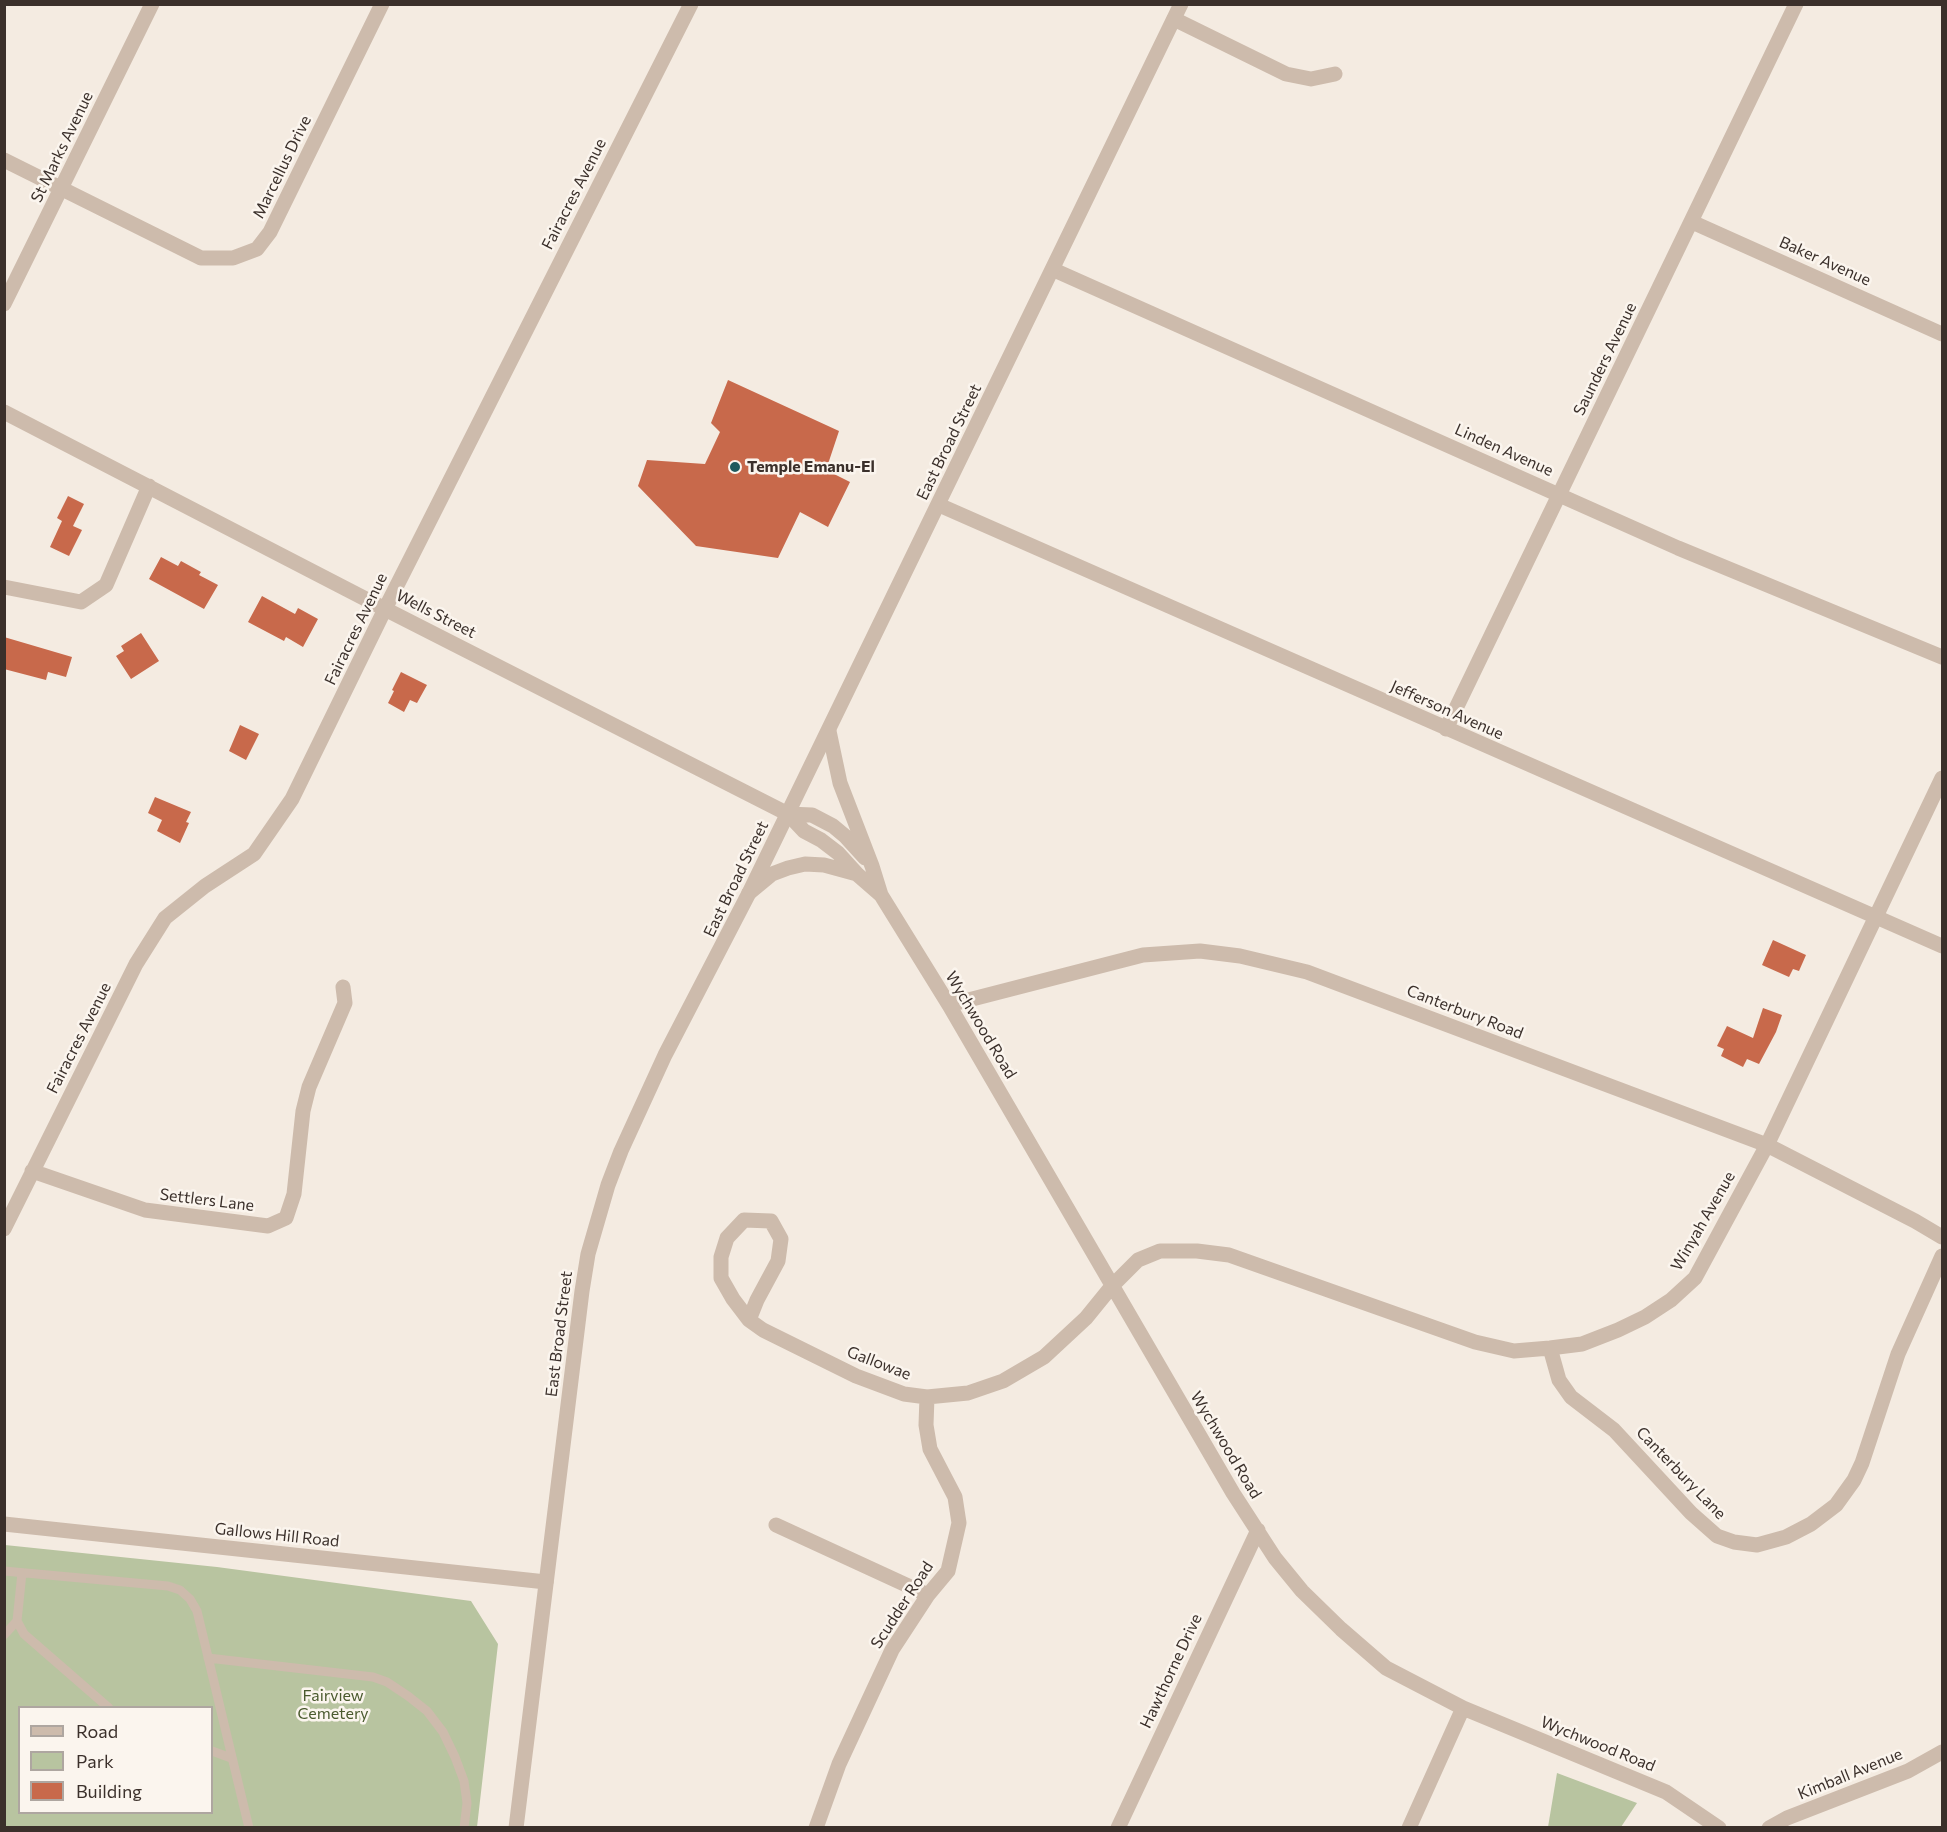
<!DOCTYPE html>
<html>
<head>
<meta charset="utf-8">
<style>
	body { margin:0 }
	#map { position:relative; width:1947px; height:1832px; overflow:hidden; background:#f4ebe1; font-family:Commissioner,sans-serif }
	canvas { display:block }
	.frame { position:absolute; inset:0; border:6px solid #3b302b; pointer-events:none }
	.legend { position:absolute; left:18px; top:1706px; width:195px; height:108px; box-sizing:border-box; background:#fbf5ee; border:2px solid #aea6a0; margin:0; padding:8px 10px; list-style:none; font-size:18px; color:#3b302b }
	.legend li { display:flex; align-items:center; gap:12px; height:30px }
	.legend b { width:30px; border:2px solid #aea6a0 }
</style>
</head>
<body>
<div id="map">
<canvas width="1947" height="1832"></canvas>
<div class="frame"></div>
<ul class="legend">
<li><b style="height:8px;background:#cdbbac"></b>Road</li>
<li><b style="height:16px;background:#b8c4a0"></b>Park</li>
<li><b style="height:16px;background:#c8694b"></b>Building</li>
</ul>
</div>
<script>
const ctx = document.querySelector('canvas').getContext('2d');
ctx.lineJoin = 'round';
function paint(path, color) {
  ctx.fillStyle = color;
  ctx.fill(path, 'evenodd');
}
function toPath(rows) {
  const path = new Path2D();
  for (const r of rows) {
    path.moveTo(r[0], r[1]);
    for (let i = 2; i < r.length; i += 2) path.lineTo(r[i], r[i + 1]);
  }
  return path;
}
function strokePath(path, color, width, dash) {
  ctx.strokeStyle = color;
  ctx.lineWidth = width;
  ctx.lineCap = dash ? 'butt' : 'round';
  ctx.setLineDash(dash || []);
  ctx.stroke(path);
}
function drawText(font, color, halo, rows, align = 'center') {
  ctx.font = font + ' Commissioner,sans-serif';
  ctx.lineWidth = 5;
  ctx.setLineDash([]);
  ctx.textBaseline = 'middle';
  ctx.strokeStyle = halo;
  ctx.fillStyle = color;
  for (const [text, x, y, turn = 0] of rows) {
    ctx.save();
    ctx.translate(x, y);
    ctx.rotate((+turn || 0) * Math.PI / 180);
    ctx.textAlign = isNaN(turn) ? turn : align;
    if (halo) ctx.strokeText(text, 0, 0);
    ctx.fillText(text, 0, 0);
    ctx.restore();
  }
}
const green = toPath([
	[5,1545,217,1567,471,1601,498,1644,477,1827,5,1828],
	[20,1708,212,1708,212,1812,20,1812],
	[1557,1773,1637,1803,1621,1827,1548,1827]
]);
const building = toPath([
	[728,380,839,431,826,470,850,482,828,527,800,512,778,558,696,546,638,486,647,460,705,464,720,432,711,423],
	[68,496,84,504,73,526,82,530,69,556,50,547,62,521,57,518],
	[161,557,178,566,181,561,201,572,199,575,218,585,204,609,149,579],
	[262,596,295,614,298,608,318,619,303,647,286,637,284,641,248,622],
	[141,633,159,661,131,679,116,656,124,651,121,646],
	[4,637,72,657,66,677,48,672,46,680,4,669],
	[401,672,427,685,417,703,410,700,404,712,388,703,394,691,392,690],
	[240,725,259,734,246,760,229,751],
	[155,797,191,812,186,822,189,823,180,843,157,831,162,820,148,813],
	[1773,940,1806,955,1799,971,1793,969,1789,977,1762,965],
	[1763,1008,1782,1015,1776,1032,1759,1064,1747,1059,1743,1067,1721,1056,1724,1049,1717,1046,1727,1026,1753,1038]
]);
const service = toPath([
	[4,1571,168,1586,180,1590,190,1599,197,1611,249,1828],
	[22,1573,17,1621,24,1634,109,1708],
	[4,1635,17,1621],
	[208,1658,373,1677,387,1682,408,1696,427,1711,443,1732,455,1757,464,1781,467,1803,464,1828],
	[212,1751,231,1758]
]);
const minor = toPath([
	[1174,19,1286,74,1311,79,1335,74],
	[4,160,201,258,233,258,257,249,270,232,382,4],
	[1692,222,1942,334],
	[1054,270,1678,548,1942,657],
	[4,304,152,4],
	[4,412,385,609,788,814,804,831,821,840,838,853,858,875,881,895],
	[939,505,1942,946],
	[4,587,81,602,106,585,149,486],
	[1446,729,1796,4],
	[829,731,840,783,872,866,881,895,949,1005,1233,1493,1275,1558,1302,1591,1341,1629,1386,1668,1463,1708,1666,1792,1719,1828],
	[788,814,812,815,833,826,845,836,865,858],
	[749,893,772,874,788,868,805,864,824,865,857,874],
	[949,1005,1143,955,1200,951,1240,956,1307,972,1767,1145,1915,1221,1942,1237],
	[32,1171,145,1210,268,1226,286,1218,294,1194,303,1111,309,1087,345,1003,343,987],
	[4,1229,136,964,165,918,205,886,254,854,292,799,385,609,691,4],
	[749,1320,757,1300,778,1261,781,1239,771,1221,744,1220,727,1238,721,1257,721,1278,733,1299,749,1320,763,1330,856,1376,904,1394,927,1397,968,1393,1003,1381,1044,1357,1086,1318,1112,1286,1138,1260,1160,1251,1197,1251,1229,1255,1475,1342,1514,1351,1550,1348,1582,1344,1618,1330,1645,1317,1671,1300,1695,1278,1767,1145,1942,778],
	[1550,1348,1559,1380,1571,1397,1614,1430,1691,1513,1717,1536,1734,1542,1757,1545,1786,1537,1811,1524,1836,1505,1854,1480,1862,1463,1898,1354,1942,1256],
	[4,1524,546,1582],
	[776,1525,928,1595],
	[816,1828,839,1764,892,1650,928,1595,948,1571,959,1523,955,1497,930,1449,926,1425,927,1397],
	[1118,1828,1258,1530],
	[1409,1828,1463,1708],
	[1769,1828,1787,1818,1908,1771,1942,1752]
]);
const tertiary = toPath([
	[516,1828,582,1291,588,1254,608,1185,621,1151,665,1055,749,893,1181,4]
]);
const markers = [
	[735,467,6,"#1f5a5e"]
];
const streetNames = [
	["St Marks Avenue",62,147,-64],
	["Marcellus Drive",282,167,-64],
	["Fairacres Avenue",574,194,-63],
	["Baker Avenue",1825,261,24],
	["Saunders Avenue",1605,359,-64],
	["East Broad Street",949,442,-64],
	["Linden Avenue",1504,450,24],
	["Wells Street",436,614,27],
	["Fairacres Avenue",356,629,-64],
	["Jefferson Avenue",1447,710,24],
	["East Broad Street",736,879,-64],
	["Canterbury Road",1465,1012,21],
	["Wychwood Road",981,1025,59],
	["Fairacres Avenue",79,1038,-63],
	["Settlers Lane",207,1200,7],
	["Winyah Avenue",1703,1221,-60],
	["East Broad Street",559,1334,-83],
	["Gallowae",879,1363,21],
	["Wychwood Road",1226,1445,59],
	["Canterbury Lane",1681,1473,46],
	["Gallows Hill Road",277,1535,6],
	["Scudder Road",902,1605,-57],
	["Hawthorne Drive",1171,1671,-65],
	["Wychwood Road",1598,1744,22],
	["Kimball Avenue",1850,1774,-22]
];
const poiNames = [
	["Temple Emanu-El",747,467]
];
const parkNames = [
	["Fairview",333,1696],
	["Cemetery",333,1714]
];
paint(green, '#b8c4a0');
paint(building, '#c8694b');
strokePath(service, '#cdbbac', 9);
strokePath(minor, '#cdbbac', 15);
strokePath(tertiary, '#cdbbac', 15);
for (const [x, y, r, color] of markers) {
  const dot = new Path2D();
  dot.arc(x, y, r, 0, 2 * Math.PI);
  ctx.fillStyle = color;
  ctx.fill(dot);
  strokePath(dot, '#fbf5ee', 2);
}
drawText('16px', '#3b302b', '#fbf5ee', streetNames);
drawText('bold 16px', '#3b302b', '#fbf5ee', poiNames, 'left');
drawText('16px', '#4a5a2e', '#fbf5ee', parkNames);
</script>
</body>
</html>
